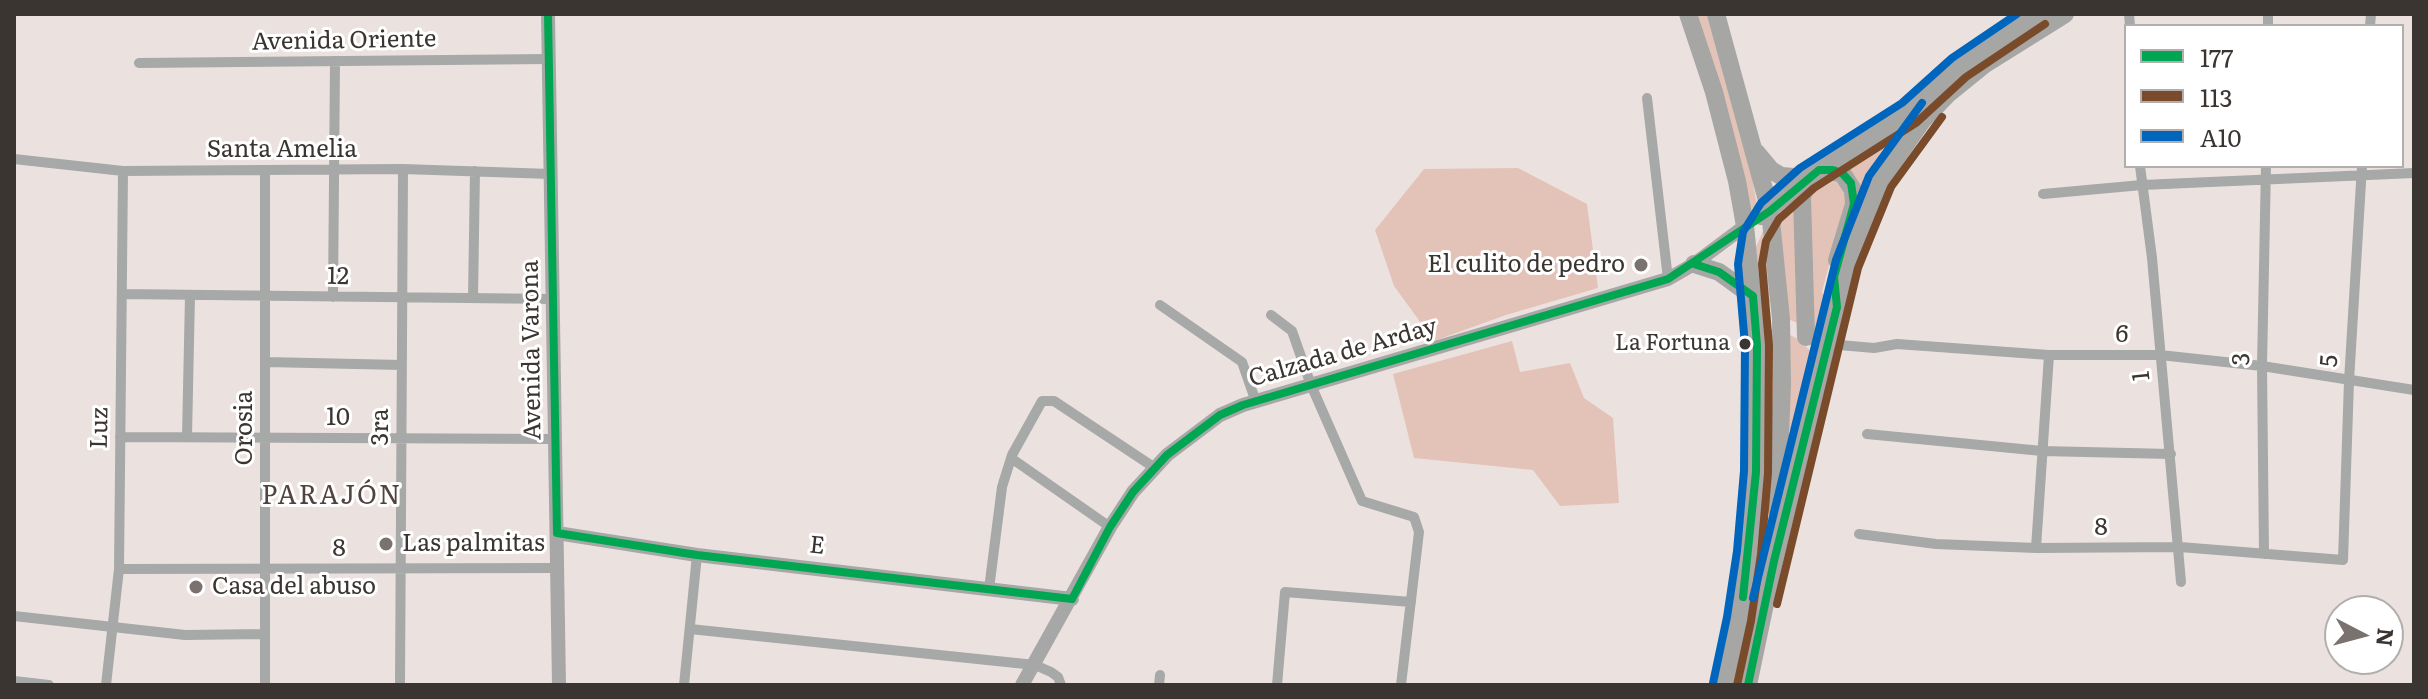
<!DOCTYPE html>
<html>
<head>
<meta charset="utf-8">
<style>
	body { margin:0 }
	#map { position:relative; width:2428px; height:699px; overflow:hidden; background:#ebe2df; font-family:Literata,serif }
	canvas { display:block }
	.frame { position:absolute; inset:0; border:16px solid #3b3532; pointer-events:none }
	.legend { position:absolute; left:2124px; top:24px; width:280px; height:144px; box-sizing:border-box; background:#fff; border:2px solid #b1aead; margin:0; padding:10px 14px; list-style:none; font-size:24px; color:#3b3532 }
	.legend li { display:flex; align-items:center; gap:16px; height:40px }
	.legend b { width:40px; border:2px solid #b1aead }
	.north { position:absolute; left:2324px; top:595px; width:80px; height:80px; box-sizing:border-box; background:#fff; border:2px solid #b1aead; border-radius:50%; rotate:96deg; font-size:22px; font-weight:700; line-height:32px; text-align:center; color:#3b3532 }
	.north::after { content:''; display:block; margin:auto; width:28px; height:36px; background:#79726f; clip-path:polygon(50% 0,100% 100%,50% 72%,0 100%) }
</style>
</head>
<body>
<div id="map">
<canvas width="2428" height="699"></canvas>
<div class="frame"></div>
<ul class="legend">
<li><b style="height:10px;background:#00a651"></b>177</li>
<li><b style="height:10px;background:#7a4b2a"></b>113</li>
<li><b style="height:10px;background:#0065bd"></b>A10</li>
</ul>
<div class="north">N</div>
</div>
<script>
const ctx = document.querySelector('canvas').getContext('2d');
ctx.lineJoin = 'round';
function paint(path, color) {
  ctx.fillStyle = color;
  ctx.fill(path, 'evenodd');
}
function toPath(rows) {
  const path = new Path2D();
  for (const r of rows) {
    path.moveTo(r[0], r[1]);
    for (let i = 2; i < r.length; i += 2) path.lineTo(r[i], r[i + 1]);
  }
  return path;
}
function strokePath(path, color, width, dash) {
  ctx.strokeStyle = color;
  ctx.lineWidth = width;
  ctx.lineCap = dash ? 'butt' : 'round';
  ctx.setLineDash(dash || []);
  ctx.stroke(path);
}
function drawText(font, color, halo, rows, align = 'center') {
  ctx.font = font + ' Literata,serif';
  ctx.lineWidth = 6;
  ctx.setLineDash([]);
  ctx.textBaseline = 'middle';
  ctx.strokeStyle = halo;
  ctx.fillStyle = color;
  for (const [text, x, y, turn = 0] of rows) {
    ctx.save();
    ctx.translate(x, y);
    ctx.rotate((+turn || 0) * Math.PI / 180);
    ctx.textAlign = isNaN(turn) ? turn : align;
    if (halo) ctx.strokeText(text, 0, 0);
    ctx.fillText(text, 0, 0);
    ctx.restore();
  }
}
const green = toPath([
	[1692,14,1709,14,1742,125,1757,205,1746,215],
	[1970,70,1856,219,1838,164],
	[1518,168,1587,204,1598,288,1506,315,1434,341,1394,286,1375,230,1424,169],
	[1818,179,1836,179,1848,193,1822,292,1830,308,1821,338,1817,338,1812,335,1807,195],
	[1794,198,1800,324,1785,318,1773,219],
	[1763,231,1771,302,1769,303,1760,294,1756,247],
	[1765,322,1775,333,1773,471,1755,614,1739,685,1732,685],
	[1788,334,1798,339,1818,358,1798,434,1788,429],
	[1512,341,1520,372,1570,363,1584,398,1613,418,1619,503,1560,506,1533,470,1414,458,1393,374]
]);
const street = toPath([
	[2129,14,2130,26],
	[2268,26,2268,14],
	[2370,26,2371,14],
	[139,63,549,59],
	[1647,98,1668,279],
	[14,159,123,171,403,169,551,174],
	[2140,166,2152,258,2181,582],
	[2043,194,2142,185,2414,173],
	[122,294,553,299],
	[333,297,335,61],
	[473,298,475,171],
	[1160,305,1242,362,1256,402],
	[1271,315,1292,331,1311,385,1362,501,1414,517,1419,532,1401,685],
	[1828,344,1874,348,1897,344,2049,355,2160,355,2262,366,2414,390],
	[265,362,402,365],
	[1867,434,2042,451,2171,454],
	[120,437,556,439],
	[187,437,190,295],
	[1011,458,1110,527],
	[1859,534,1936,544,2036,548,2180,547,2343,560,2349,381,2362,166],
	[2036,548,2049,355],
	[2264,554,2262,366,2266,166],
	[119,569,558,568],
	[989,589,1002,487,1012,455,1042,401,1054,401,1155,468],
	[14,616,185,635,265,634],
	[690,629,1035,665,1051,672,1058,677,1061,685],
	[14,681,49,685],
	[106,685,119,569,123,171],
	[265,685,265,170],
	[400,685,403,169],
	[684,685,697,555],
	[1159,685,1160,675],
	[1277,685,1285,592,1411,602]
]);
const secondary = toPath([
	[548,14,559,685],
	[557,533,697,555,1072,599],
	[1022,685,1110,527,1133,492,1167,455,1220,415,1243,405,1668,279,1694,264,1745,226]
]);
const highway = toPath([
	[1688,14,1714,92,1737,181,1745,226,1757,345,1756,472,1749,552,1739,619,1725,685],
	[1716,14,1770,211,1781,319,1782,385,1777,510],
	[1756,152,1771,170,1781,176,1807,178],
	[1819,170,1842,173,1853,190,1854,204,1837,260],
	[1761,216,1807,178,1909,113,1959,68,2038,14],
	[1694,264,1719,272,1759,301],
	[1806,337,1802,197,1807,178],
	[1748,685,1774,561,1847,264,1880,181,1922,121,1948,94,1985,64,2065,14]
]);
const bus1 = toPath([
	[548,14,557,533],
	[1694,264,1719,272,1753,296,1757,345,1756,472,1743,597],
	[557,533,697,555,1072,599],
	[1072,599,1110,527,1133,492,1167,455,1220,415,1243,405,1668,279,1770,211,1819,170,1833,170,1842,173,1851,183,1854,204,1834,277,1837,307,1774,561,1748,685]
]);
const bus2 = toPath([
	[1777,604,1858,268,1891,187,1942,117],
	[1737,685,1751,621,1761,554,1768,473,1769,345,1762,264,1766,241,1779,219,1814,188,1916,123,1966,77,2045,24]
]);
const bus3 = toPath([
	[1753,598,1836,260,1869,176,1922,103],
	[1713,683,1727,617,1737,551,1744,471,1745,345,1738,264,1743,232,1761,203,1800,168,1902,103,1952,58,2017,14]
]);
const markers = [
	[1641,265,8,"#79726f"],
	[1745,344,7,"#3b3532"],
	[386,544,8,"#79726f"],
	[196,587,8,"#79726f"]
];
const busNames = [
	["La Fortuna",1730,344]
];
const streetNames = [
	["Avenida Oriente",344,41,-1],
	["Santa Amelia",282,150],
	["12",338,277,1],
	["6",2122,335],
	["Avenida Varona",532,350,-91],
	["Calzada de Arday",1343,353,-16],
	["3",2242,359,-89],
	["5",2330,361,-86],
	["1",2142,376,-96],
	["10",338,418],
	["3ra",381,427,-90],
	["Luz",100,428,-89],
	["Orosia",245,428,-90],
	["8",2101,528],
	["E",817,546,6],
	["8",339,549]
];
const poiNames = [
	["El culito de pedro",1625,265,"right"],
	["Las palmitas",402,544],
	["Casa del abuso",212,587]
];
const neighbourhoodNames = [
	["PARAJÓN",332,496]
];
paint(green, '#e3c3b7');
strokePath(street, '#a7a8a8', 10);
strokePath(secondary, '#a7a7a7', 14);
strokePath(highway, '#a6a6a4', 18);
strokePath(bus1, '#00a651', 8);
strokePath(bus2, '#7a4b2a', 8);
strokePath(bus3, '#0065bd', 8);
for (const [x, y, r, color] of markers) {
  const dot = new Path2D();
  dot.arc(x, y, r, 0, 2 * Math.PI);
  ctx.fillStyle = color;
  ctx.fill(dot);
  strokePath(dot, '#fff', 3);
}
drawText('22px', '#3b3532', '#fff', busNames, 'right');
drawText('24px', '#3b3532', '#fff', streetNames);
drawText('24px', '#3b3532', '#fff', poiNames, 'left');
ctx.letterSpacing = '2px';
drawText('26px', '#51433e', '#fff', neighbourhoodNames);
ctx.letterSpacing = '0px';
</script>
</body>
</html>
